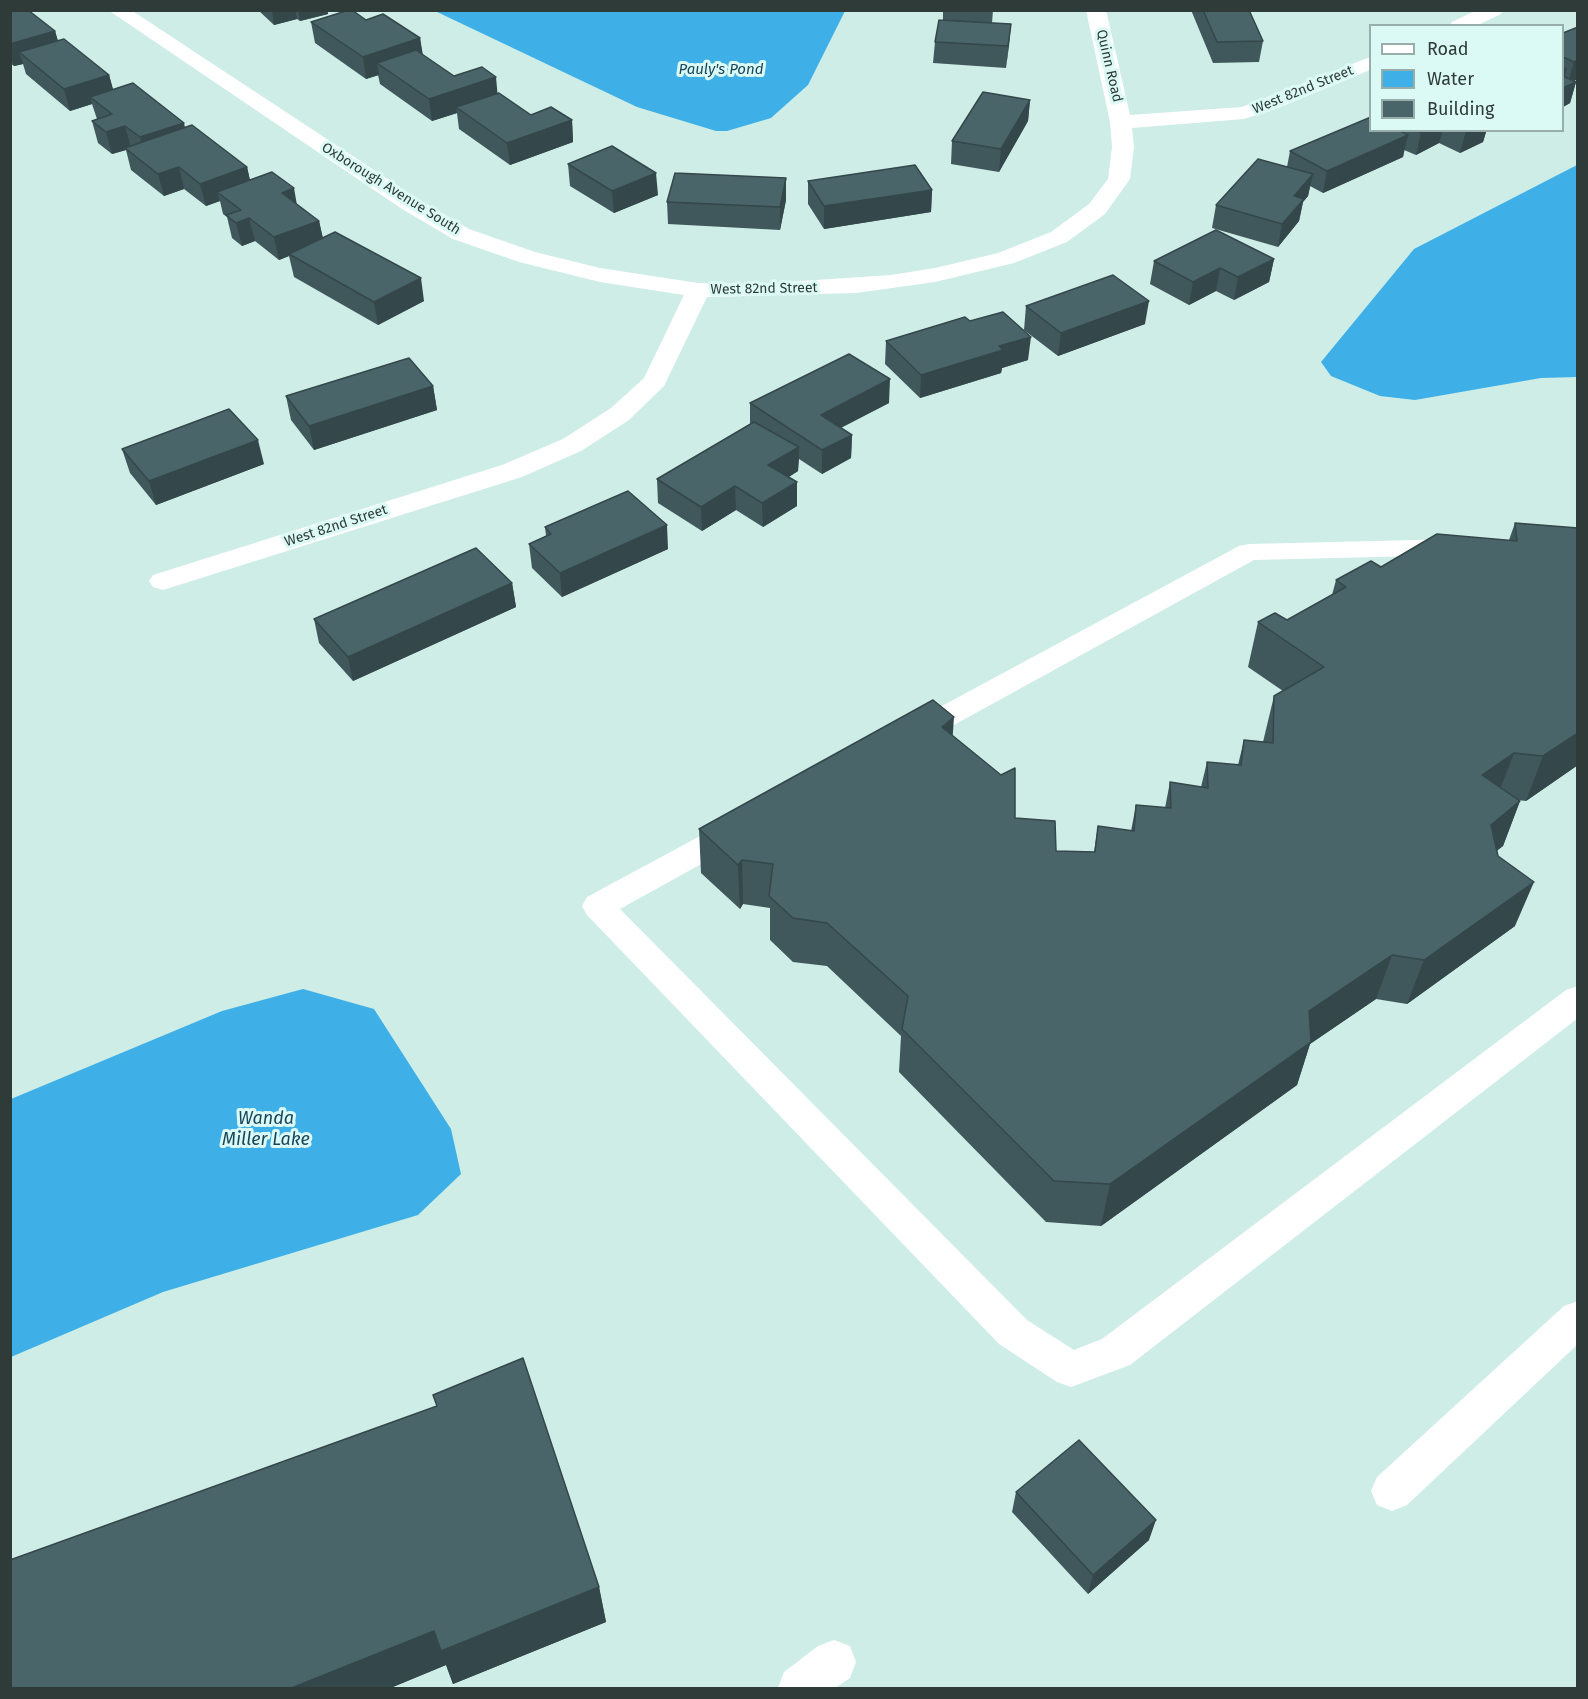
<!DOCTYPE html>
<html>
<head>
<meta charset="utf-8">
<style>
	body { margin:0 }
	#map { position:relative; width:1588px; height:1699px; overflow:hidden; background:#ceede7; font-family:"Fira Sans",sans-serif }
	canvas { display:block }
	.frame { position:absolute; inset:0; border:12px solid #2f3b39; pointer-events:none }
	.legend { position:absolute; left:1369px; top:24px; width:195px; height:108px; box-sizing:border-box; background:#dcfaf5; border:2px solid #97aeaa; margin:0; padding:8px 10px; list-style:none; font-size:18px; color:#2f3b39 }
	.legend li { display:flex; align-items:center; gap:12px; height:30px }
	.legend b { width:30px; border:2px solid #97aeaa }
</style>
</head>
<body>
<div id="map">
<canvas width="1588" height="1699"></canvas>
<div class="frame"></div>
<ul class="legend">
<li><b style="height:8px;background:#fff"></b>Road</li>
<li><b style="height:16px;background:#3eb0e7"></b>Water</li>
<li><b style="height:16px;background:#4a656a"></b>Building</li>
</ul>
</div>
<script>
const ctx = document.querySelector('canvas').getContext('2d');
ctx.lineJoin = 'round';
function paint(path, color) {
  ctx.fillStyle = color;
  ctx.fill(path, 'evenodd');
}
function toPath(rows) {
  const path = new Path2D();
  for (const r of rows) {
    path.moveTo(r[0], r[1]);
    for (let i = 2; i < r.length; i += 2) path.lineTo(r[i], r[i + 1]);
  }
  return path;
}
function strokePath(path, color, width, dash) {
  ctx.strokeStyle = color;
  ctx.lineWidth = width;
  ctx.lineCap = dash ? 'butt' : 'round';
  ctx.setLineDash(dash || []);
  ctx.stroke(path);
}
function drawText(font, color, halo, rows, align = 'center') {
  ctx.font = font + ' "Fira Sans",sans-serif';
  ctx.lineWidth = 6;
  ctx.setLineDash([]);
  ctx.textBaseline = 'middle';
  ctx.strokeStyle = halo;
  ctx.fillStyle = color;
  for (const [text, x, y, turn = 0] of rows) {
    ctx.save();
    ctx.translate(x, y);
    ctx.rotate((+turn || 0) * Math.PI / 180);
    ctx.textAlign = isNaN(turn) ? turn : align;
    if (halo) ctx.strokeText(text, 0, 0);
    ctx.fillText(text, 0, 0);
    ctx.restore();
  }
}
const water = toPath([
	[435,11,845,10,845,11,808,85,771,118,727,131,716,131,637,107],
	[1577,165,1577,377,1541,378,1415,400,1380,396,1331,376,1321,362,1414,249],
	[303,989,374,1009,451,1129,461,1174,418,1215,163,1292,11,1357,11,1099,222,1011]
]);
const lane = toPath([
	[1458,539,1467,541,1471,547,1467,553,1458,555,1254,560,923,742,912,745,901,742,897,735,901,728,1239,546,1249,544,1458,539],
	[737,819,748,822,753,830,748,838,620,909,1027,1320,1074,1350,1102,1339,1566,990,1578,986,1578,1018,1130,1365,1071,1387,1057,1382,999,1344,587,915,582,906,587,897,726,822,737,819],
	[1578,1301,1578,1344,1407,1505,1392,1511,1377,1505,1371,1491,1377,1477,1564,1306,1578,1301],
	[834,1640,850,1646,856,1662,850,1678,835,1688,778,1688,784,1672,818,1646,834,1640]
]);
const street = toPath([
	[108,10,131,10,418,199,469,229,535,252,600,268,698,283,772,283,891,275,935,268,998,253,1051,232,1089,204,1108,179,1112,147,1110,122,1086,10,1106,10,1130,115,1242,107,1370,57,1370,70,1278,108,1244,119,1132,128,1134,147,1130,179,1105,214,1067,242,1014,263,935,282,856,293,707,297,664,386,629,420,581,451,522,477,163,590,153,587,149,581,153,575,502,465,563,439,611,408,644,378,684,295,600,282,519,262,453,239,402,209,108,10],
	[1477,10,1503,10,1501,14,1476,26,1449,26,1452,22,1477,10]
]);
const wall = toPath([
	[10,10,55,31,58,41,109,75,113,90,185,128,247,167,250,180,297,204,319,221,323,238,424,301,378,325,294,277,289,256,279,260,255,241,242,246,232,238,227,217,223,214,220,201,206,206,184,189,164,196,131,170,126,150,112,154,98,143,92,121,97,119,92,104,70,111,26,74,23,64,14,66,10,63],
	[258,10,327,10,328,14,300,21,297,19,274,25],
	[943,10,993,10,992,23,1011,24,1006,68,933,63,935,42,943,20],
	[1191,10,1249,10,1263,41,1259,62,1213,63],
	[366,20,420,38,423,55,454,76,498,93,531,115,572,120,573,142,510,165,459,129,457,113,432,121,380,84,378,75,366,79,315,43,311,22],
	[1578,27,1578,79,1574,81,1576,82,1570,103,1563,107,1563,33],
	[1030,100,1028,121,999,172,951,164,952,141],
	[1371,130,1489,130,1486,132,1483,142,1460,153,1439,143,1416,155,1404,150,1403,157,1323,193,1310,186,1308,196,1303,202,1299,221,1278,247,1212,228,1216,205,1287,167,1290,151],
	[568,164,658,195,614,213,570,186],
	[808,181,932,190,931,212,824,229,808,204],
	[786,200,780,230,668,224,667,202],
	[1274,259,1269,282,1234,300,1216,291,1189,305,1150,284,1154,261],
	[1026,306,1145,324,1058,356,1024,330],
	[970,321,1028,360,1002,368,1001,373,920,398,885,364,886,341],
	[433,386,437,410,314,450,291,420,286,396],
	[750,403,889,403,841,428,852,435,851,458,822,474,799,459,798,471,789,477,797,506,763,527,736,510,702,531,658,503,657,479,750,424],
	[122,449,264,464,156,505,130,473],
	[1515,523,1578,528,1578,765,1526,801,1518,800,1520,801,1503,846,1496,851,1515,926,1407,1004,1376,999,1310,1044,1297,1085,1101,1226,1046,1222,899,1072,901,1036,827,966,793,962,770,940,770,908,743,904,740,909,701,873,699,829,953,736,1015,818,1056,851,1094,852,1098,826,1131,831,1136,805,1165,808,1170,782,1201,787,1207,762,1238,765,1244,740,1263,742,1274,696,1283,691,1248,667,1258,622,1287,620,1332,595,1336,580,1381,567,1509,540],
	[545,527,668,549,562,597,532,568,529,544,546,536],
	[512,583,516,607,353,681,319,643,314,619],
	[1016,1492,1149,1540,1088,1594,1012,1512],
	[599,1587,606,1622,453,1684,446,1665,388,1689,10,1689]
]);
const shadedWall = toPath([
	[272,10,295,10,297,19,274,25],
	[298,10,327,10,328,14,300,21],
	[1011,24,1009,46,1006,68,1008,46],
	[55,31,61,52,19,52,23,64,14,66,10,54,10,44],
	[420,38,423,60,377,63,379,75,366,79,363,57],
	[1578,60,1578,79,1568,83,1574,62],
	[1567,67,1563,84,1563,69],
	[109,75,115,96,90,97,92,104,70,111,64,89],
	[496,77,498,99,456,107,457,113,432,121,429,99],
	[1576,82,1570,103,1563,107,1563,88],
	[1030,100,1028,121,999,172,1001,149],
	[572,120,573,142,510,165,507,143],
	[184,123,189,145,145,159,140,137],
	[125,126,131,148,125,148,126,150,112,154,106,132],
	[1426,130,1443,130,1439,143,1416,155,1421,133],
	[1489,130,1486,132,1483,142,1460,153,1466,131],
	[1408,135,1403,157,1323,193,1327,171],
	[179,167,184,189,164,196,158,174],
	[247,167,252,190,217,192,220,201,206,206,200,184],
	[656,173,658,195,614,213,612,191],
	[1313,174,1308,196,1303,202,1299,221,1278,247,1282,224,1294,196],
	[786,178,786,200,780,230,780,207],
	[294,188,298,211,282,193],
	[932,190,931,212,824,229,824,206],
	[249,218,255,241,242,246,236,223],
	[319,221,324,244,289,254,289,256,279,260,274,237],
	[1274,259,1269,282,1234,300,1238,277],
	[1220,268,1216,291,1189,305,1193,282],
	[421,278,424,301,378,325,374,302],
	[1149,301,1145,324,1058,356,1061,333],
	[1031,337,1028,360,1002,368,1001,373,920,398,921,375,999,346],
	[890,379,889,403,820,438,821,415],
	[433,386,437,410,314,450,309,426],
	[852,435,851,458,822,474,822,450],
	[258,440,264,464,156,505,149,481],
	[799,447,798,471,769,489,768,465],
	[797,482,797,506,763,527,762,503],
	[735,486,736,510,702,531,701,507],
	[667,525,668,549,562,597,560,573],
	[512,583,516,607,353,681,348,657],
	[954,717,951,761,942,727],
	[1578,733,1578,765,1526,801,1543,756],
	[1514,753,1497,797,1482,775],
	[1520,801,1503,846,1474,869,1491,825],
	[742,860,743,904,740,909,738,865],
	[1534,882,1515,926,1407,1004,1424,960],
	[1392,955,1376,999,1310,1044,1297,1085,1101,1226,1110,1184,1309,1011],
	[1156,1520,1149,1540,1088,1594,1093,1575],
	[599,1587,606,1622,453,1684,441,1651],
	[434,1631,446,1665,388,1689,289,1689]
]);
const building = toPath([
	[10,10,28,10,55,31,10,44,10,10],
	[349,10,352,10,366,20,383,14,420,38,363,57,311,22,349,10],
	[1203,10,1249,10,1263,41,1217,42,1203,10],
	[939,20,1011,24,1008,46,935,42,939,20],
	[1578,27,1578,60,1574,62,1563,57,1563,33,1578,27],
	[64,39,109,75,64,89,19,52,64,39],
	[416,50,454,76,482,67,496,77,429,99,377,63,416,50],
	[1563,76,1576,82,1563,88,1563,76],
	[133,83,184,123,140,137,125,126,106,132,92,121,112,114,90,97,133,83],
	[983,92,1030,100,1001,149,952,141,983,92],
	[499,93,531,115,551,107,572,120,507,143,456,107,499,93],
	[1371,117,1371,130,1398,130,1408,135,1327,171,1290,151,1371,117],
	[192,125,247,167,200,184,179,167,158,174,125,148,192,125],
	[1416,130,1426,130,1421,133,1416,130],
	[612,146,656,173,612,191,568,164,612,146],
	[1258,159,1313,174,1294,196,1304,199,1282,224,1216,205,1258,159],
	[915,165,932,190,824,206,808,181,915,165],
	[272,172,294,188,282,193,319,221,274,237,249,218,236,223,226,215,241,210,217,192,272,172],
	[675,173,786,178,780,207,667,202,675,173],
	[1216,230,1274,259,1238,277,1220,268,1193,282,1154,261,1216,230],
	[335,232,421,278,374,302,289,254,335,232],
	[1113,275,1149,301,1061,333,1026,306,1113,275],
	[1003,312,1031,337,999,346,1003,350,921,375,886,341,965,317,970,321,1003,312],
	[849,354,890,379,821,415,852,435,822,450,750,403,849,354],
	[409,358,433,386,309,426,286,396,409,358],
	[229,409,258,440,149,481,122,449,229,409],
	[754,422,799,447,768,465,797,482,762,503,735,486,701,507,657,479,754,422],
	[628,491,667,525,560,573,529,544,551,534,545,527,628,491],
	[1515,523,1578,528,1578,733,1543,756,1514,753,1482,775,1520,801,1491,825,1498,856,1534,882,1424,960,1392,955,1309,1011,1311,1042,1110,1184,1054,1181,902,1029,908,996,827,923,793,918,769,896,773,864,742,860,738,865,699,829,933,700,954,717,942,727,1001,775,1015,768,1015,818,1055,821,1056,851,1095,852,1098,826,1134,831,1136,805,1171,808,1170,782,1208,788,1207,762,1241,765,1244,740,1273,743,1274,696,1324,667,1258,622,1275,613,1287,620,1346,587,1336,580,1371,561,1381,567,1437,534,1517,541,1515,523],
	[476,548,512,583,348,657,314,619,476,548],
	[523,1358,599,1587,441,1651,434,1631,289,1689,10,1689,10,1560,437,1406,433,1395,523,1358],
	[1079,1440,1156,1520,1093,1575,1016,1492,1079,1440]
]);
const farStreetnames = [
	["Quinn Road",1109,66,77],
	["West 82nd Street",1303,90,-22],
	["Oxborough Avenue South",391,189,32],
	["West 82nd Street",764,289,-1],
	["West 82nd Street",336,526,-18]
];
const farWaternames = [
	["Pauly's Pond",721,70]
];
const waterNames = [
	["Wanda",266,1119],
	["Miller Lake",266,1140]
];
paint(water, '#3eb0e7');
paint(lane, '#fff');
paint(street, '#fff');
paint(wall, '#40575b');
paint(shadedWall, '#34474a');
paint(building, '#4a656a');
strokePath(building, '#34474a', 1.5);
drawText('14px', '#2f3b39', '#dcfaf5', farStreetnames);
drawText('italic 15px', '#18465d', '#dcfaf5', farWaternames);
drawText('italic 18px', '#18465d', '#dcfaf5', waterNames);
</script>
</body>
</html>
